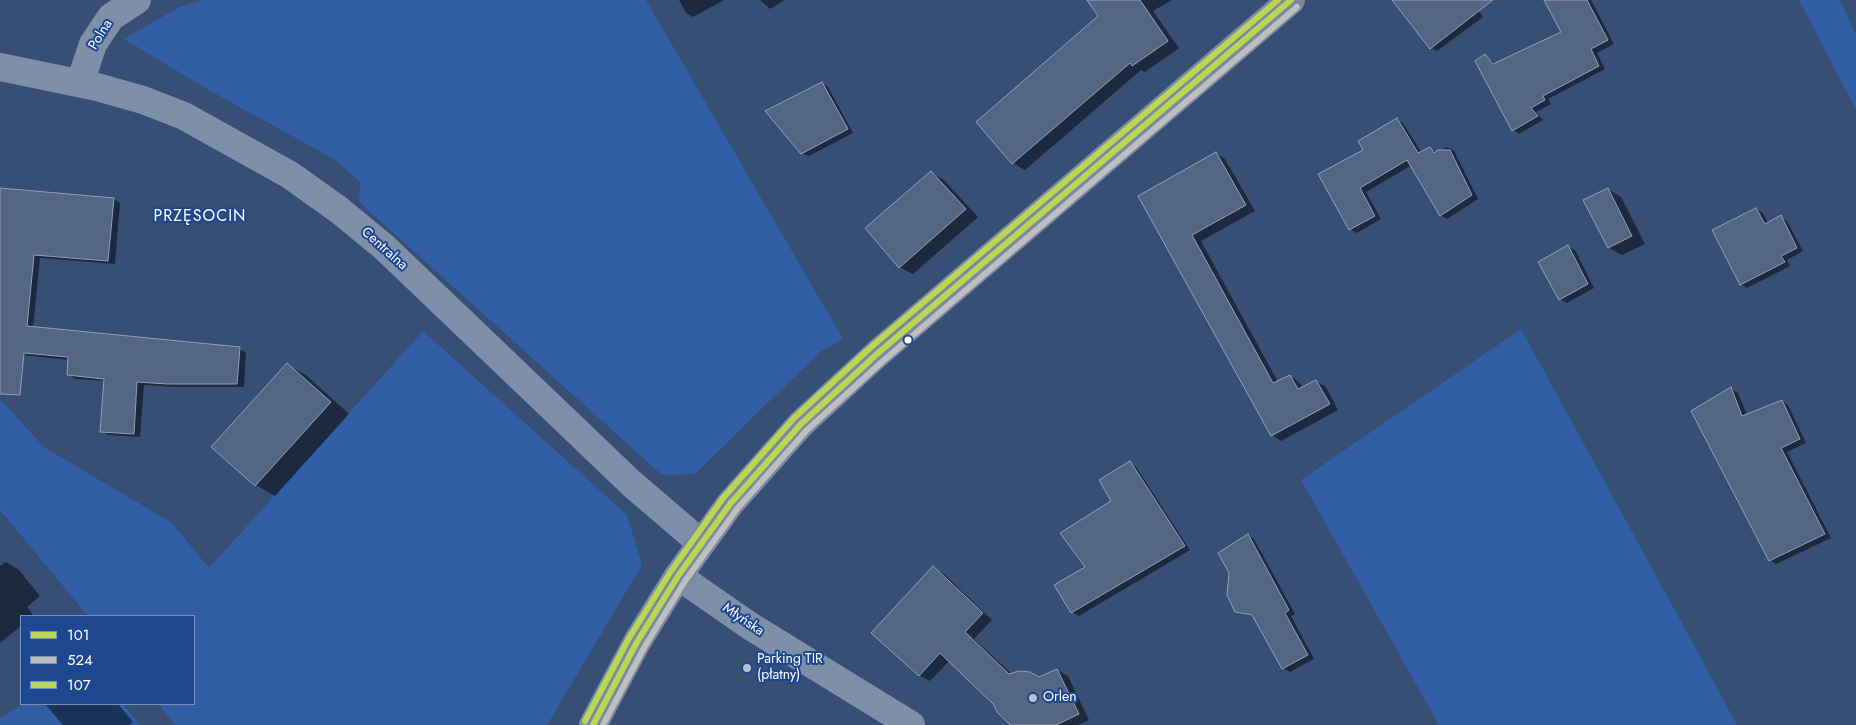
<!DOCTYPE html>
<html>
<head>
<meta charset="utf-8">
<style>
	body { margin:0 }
	#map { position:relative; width:1856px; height:725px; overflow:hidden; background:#374e75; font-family:Jost,sans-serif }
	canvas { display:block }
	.legend { position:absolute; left:20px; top:615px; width:175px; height:90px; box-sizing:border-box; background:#1d478f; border:1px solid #7791bc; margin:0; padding:6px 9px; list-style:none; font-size:15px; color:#fff }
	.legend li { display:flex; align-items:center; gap:10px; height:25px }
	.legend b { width:25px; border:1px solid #7791bc }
</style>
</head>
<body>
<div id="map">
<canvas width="1856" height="725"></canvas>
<ul class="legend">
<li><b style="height:6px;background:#bcd652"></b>101</li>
<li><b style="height:6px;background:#bfbfbf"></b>524</li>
<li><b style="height:6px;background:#bcd652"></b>107</li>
</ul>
</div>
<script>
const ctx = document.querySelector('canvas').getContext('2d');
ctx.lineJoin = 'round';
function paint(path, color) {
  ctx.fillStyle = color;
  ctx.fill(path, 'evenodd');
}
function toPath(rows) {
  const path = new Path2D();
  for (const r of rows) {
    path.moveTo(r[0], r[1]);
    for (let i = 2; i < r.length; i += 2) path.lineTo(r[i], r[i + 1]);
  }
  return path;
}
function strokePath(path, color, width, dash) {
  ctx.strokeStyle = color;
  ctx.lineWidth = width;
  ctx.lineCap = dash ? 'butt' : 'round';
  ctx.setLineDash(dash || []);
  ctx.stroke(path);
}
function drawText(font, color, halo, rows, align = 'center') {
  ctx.font = font + ' Jost,sans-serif';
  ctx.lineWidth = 4;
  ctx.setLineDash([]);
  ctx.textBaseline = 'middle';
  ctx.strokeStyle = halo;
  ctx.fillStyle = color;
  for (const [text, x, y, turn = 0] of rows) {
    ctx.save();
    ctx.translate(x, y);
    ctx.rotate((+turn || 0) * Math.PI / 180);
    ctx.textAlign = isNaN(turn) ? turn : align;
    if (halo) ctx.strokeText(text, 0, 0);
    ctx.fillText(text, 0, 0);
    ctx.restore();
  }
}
const green = toPath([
	[204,0,646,0,843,339,820,352,695,474,662,475,359,202,360,182,334,159,214,93,124,39,179,7],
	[1799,0,1840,0,1856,35,1856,110],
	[1521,329,1676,612,1737,725,1439,725,1301,480],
	[423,331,627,515,642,565,549,722,546,725,175,725,159,704,194,704,194,616,88,616,0,510,0,399,44,447,172,523,209,568],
	[22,704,123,704,140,725,0,725,0,719]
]);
const shadow = toPath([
	[679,0,724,0,693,17,686,13],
	[760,0,785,0,770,9],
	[1089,0,1172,0,1153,11,1179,48,1145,72,1141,70,1025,170,1013,163,1100,16],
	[1415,0,1494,0,1479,11,1483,17,1437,51,1431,48],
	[1546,0,1591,0,1614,44,1597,53,1605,69,1548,99,1551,104,1536,112,1543,120,1519,134,1513,130,1485,56,1496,64,1563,33],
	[822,83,828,87,853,133,809,156,802,153],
	[1397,119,1403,123,1422,153,1430,148,1437,153,1447,147,1454,151,1478,199,1447,219,1440,215,1412,165,1366,192,1381,219,1357,233,1350,229,1365,150],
	[1216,153,1225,159,1255,211,1201,241,1278,382,1290,376,1299,382,1303,388,1316,381,1326,387,1338,410,1281,441,1272,435,1140,197],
	[931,172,944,180,978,217,913,274,899,267],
	[1608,189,1621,197,1645,244,1622,255,1609,248,1585,200],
	[0,197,114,199,120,203,115,264,40,258,33,328,239,349,246,352,244,387,176,387,144,385,140,437,108,435,101,431,105,381,75,379,69,375,70,360,0,353],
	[1756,209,1763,213,1768,223,1781,217,1787,221,1803,251,1787,260,1790,266,1747,288,1741,284],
	[1568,247,1575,250,1594,288,1567,303,1560,299],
	[287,365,306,375,349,414,275,496,256,485,213,447],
	[1731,389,1738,393,1747,415,1782,401,1788,405,1806,443,1787,452,1831,538,1776,564,1770,560],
	[1130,463,1136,467,1190,550,1079,616,1072,612,1086,568],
	[1248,535,1254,539,1295,614,1291,616,1314,659,1290,672,1283,668,1255,617,1236,611,1231,573],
	[6,562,19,570,40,596,27,607,34,616,21,616,21,626,0,643,0,566],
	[933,568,944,574,992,620,974,639,1012,674,1039,679,1057,670,1068,676,1089,720,1078,725,1009,725,995,704,950,660,930,681,919,675],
	[45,704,118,704,133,722,129,725,63,725]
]);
const building = toPath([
	[1087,0,1140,0,1168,41,1132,66,1130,63,1012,164,976,122,1098,16,1087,0],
	[1392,0,1493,0,1430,49,1392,0],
	[1544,0,1587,0,1608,40,1591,49,1599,66,1543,96,1545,100,1531,108,1538,116,1512,131,1475,61,1485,54,1493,64,1561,32,1544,0],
	[822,82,848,129,801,154,765,111,822,82],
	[1397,118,1418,153,1430,147,1434,153,1438,150,1450,150,1472,195,1440,216,1407,160,1360,188,1375,216,1349,230,1318,174,1363,150,1358,141,1397,118],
	[1216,152,1246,205,1192,235,1273,383,1290,375,1298,389,1316,380,1330,404,1271,436,1138,196,1216,152],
	[931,171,966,209,899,268,865,228,931,171],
	[0,188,114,198,108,261,34,255,27,326,240,347,237,384,168,384,137,382,134,434,100,432,104,379,67,375,68,357,24,353,20,395,0,394,0,188],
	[1608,188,1632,236,1608,248,1583,200,1608,188],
	[1756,208,1765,224,1781,215,1797,248,1781,256,1785,262,1740,285,1712,230,1756,208],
	[1568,245,1588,284,1559,300,1538,262,1568,245],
	[287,363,331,402,255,486,211,447,287,363],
	[1731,387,1742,416,1782,400,1800,439,1781,448,1825,534,1769,561,1691,411,1731,387],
	[1130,461,1185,546,1071,613,1054,585,1085,567,1060,533,1111,501,1099,480,1130,461],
	[1248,534,1289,610,1285,613,1308,655,1282,669,1252,615,1235,612,1227,595,1229,573,1218,553,1248,534],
	[933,566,983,613,965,632,1009,674,1019,671,1030,672,1039,677,1057,669,1079,714,1056,725,1010,725,997,712,994,705,940,653,919,676,871,633,933,566]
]);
const street = toPath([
	[0,67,97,87,143,100,184,116,290,175,339,210,384,247,632,484,701,543],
	[80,83,93,44,111,17,137,0],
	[678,576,750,626,911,725]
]);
const secondary = toPath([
	[593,725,637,642,678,576,730,504,801,424,877,354,1291,0]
]);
const bus1 = toPath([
	[593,725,637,642,678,576,730,504,801,424,877,354,1291,0]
]);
const bus2 = toPath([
	[603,725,645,646,685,581,737,509,807,430,883,361,1297,7]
]);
const bus3 = toPath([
	[585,721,629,638,671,571,723,498,794,418,871,347,1278,0]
]);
const markers = [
	[908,340,4.5,"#fff"],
	[747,668,5,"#b9c1cf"],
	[1033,698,5,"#b9c1cf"]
];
const streetNames = [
	["Polna",101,35,-59],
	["Centralna",384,249,42],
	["Młyńska",743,620,34]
];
const poiNames = [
	["Parking TIR",757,660],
	["(płatny)",757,676],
	["Orlen",1043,698]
];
const quarterNames = [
	["PRZĘSOCIN",200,217]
];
paint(green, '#315ea5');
paint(shadow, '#0007');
paint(building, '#536684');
strokePath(building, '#93a0b7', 1);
strokePath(street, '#7e8fa8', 28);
strokePath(secondary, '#7a8aa5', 28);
strokePath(bus1, '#bcd652', 6);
strokePath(bus2, '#bfbfbf', 6);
strokePath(bus3, '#bcd652', 6);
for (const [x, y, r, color] of markers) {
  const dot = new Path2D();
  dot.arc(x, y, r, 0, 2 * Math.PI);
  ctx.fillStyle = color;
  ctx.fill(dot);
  strokePath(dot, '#1d478f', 2);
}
drawText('14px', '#fff', '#1d478f', streetNames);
drawText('14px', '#fff', '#1d478f', poiNames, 'left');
ctx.letterSpacing = '1px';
drawText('16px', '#fff', '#1d478f', quarterNames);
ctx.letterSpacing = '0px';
</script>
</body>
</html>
